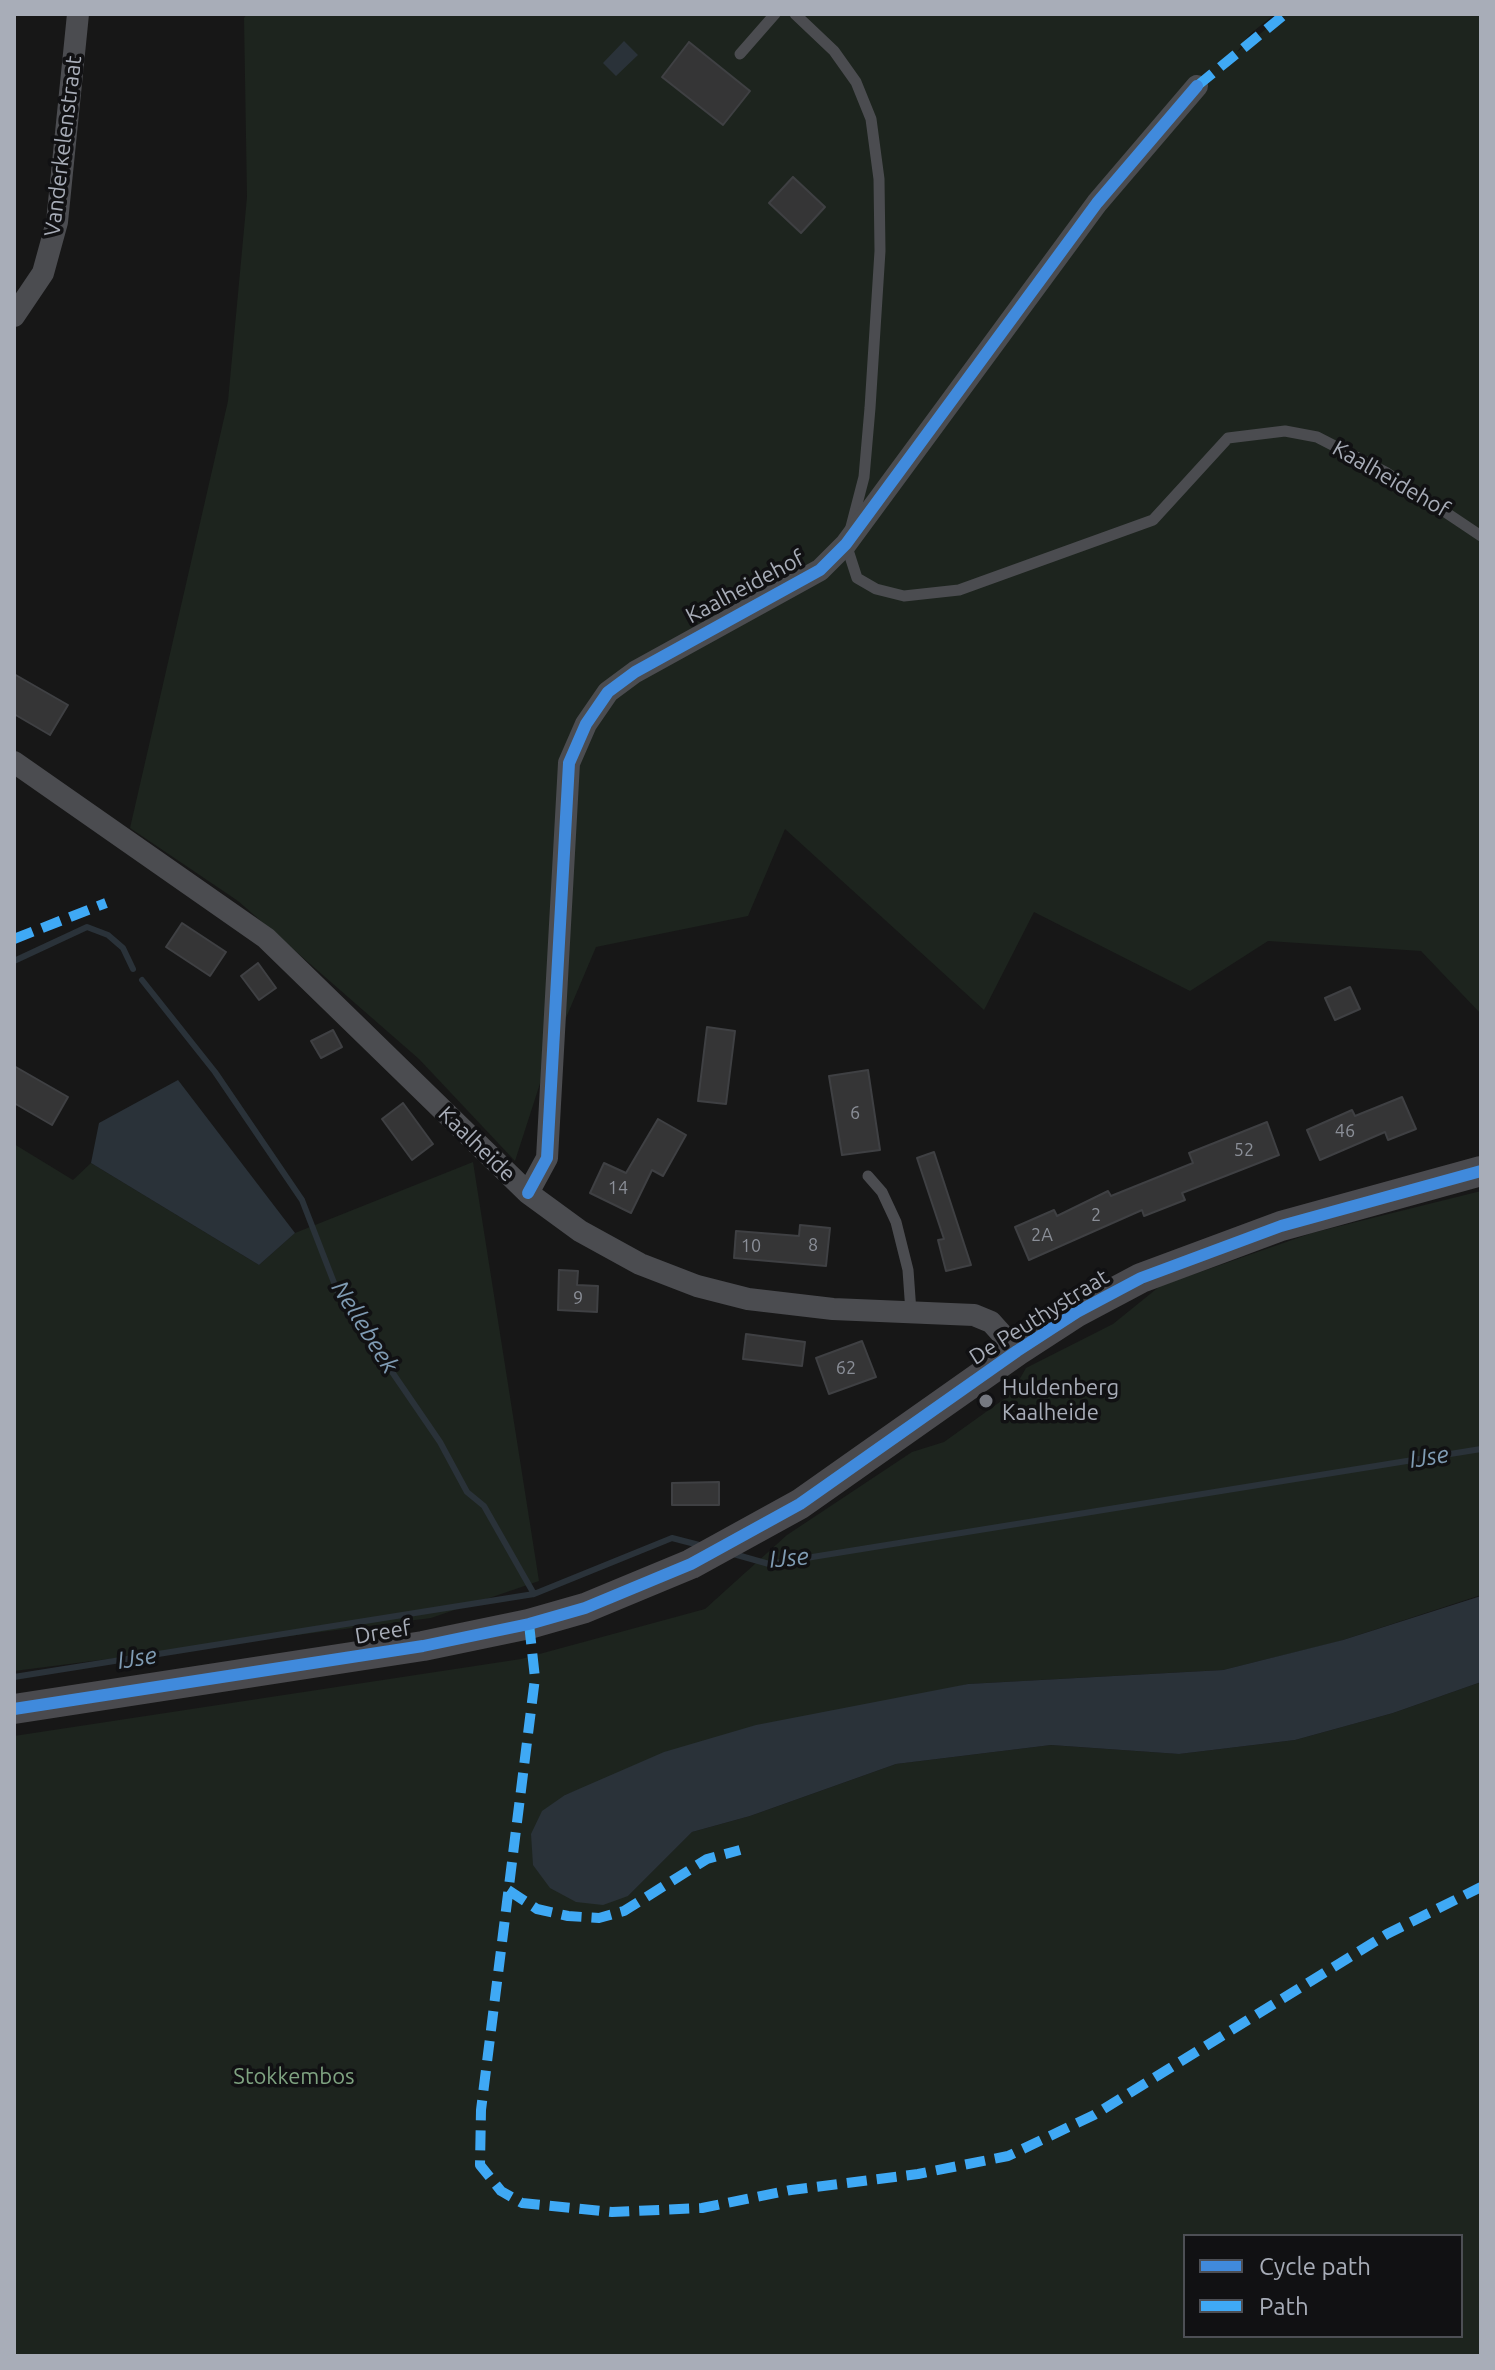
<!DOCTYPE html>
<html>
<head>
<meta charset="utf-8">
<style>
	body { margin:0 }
	#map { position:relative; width:1495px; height:2370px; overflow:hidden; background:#171717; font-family:Ubuntu,sans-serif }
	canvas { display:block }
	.frame { position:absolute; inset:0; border:16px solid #a8adb8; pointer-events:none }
	.legend { position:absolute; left:1183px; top:2234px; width:280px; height:104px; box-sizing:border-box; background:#111113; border:2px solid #4d4f55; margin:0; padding:10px 14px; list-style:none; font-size:24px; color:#a8adb8 }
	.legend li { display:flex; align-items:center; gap:16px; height:40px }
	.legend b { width:40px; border:2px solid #4d4f55 }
</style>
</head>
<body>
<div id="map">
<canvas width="1495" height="2370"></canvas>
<div class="frame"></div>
<ul class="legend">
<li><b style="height:10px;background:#408adc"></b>Cycle path</li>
<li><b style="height:10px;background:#3fa9f5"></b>Path</li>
</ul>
</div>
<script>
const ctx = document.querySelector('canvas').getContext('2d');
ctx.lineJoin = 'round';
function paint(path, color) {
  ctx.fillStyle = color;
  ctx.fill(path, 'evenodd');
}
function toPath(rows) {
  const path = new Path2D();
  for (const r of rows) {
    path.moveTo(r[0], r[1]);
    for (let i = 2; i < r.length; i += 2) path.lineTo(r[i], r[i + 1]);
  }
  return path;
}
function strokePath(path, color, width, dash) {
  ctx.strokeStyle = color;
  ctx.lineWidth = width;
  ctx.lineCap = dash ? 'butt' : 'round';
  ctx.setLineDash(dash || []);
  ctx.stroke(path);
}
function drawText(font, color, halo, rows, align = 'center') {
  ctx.font = font + ' Ubuntu,sans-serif';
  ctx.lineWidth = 7;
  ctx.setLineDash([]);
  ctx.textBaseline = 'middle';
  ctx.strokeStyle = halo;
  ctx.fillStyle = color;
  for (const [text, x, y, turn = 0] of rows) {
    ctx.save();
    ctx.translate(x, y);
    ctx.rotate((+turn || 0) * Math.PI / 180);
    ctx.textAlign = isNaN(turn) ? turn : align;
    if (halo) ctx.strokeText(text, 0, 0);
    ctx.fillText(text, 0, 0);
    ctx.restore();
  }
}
const green = toPath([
	[247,14,1275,14,1250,34,1237,52,1285,14,1481,14,1481,1014,1421,951,1268,941,1190,991,1034,912,984,1010,785,829,748,916,596,947,546,1065,515,1161,419,1059,238,901,130,828,228,401,247,197,244,18],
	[14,1144,73,1180,91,1163,259,1265,295,1233,473,1162,539,1581,431,1618,14,1671],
	[1481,1191,1481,1595,1337,1642,1223,1670,968,1684,594,1784,565,1795,628,1896,692,1832,750,1816,896,1764,1051,1745,1179,1754,1295,1740,1393,1713,1481,1682,1481,2356,14,2356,14,1736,521,1659,705,1609,787,1535,912,1452,944,1442,1011,1394,1026,1368,1113,1324,1160,1286,1312,1233],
	[1185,2236,1461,2236,1461,2336,1185,2336]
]);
const water = toPath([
	[624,41,638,55,616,76,603,63],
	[178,1080,295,1233,259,1265,91,1163,99,1123],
	[1481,1596,1481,1682,1393,1713,1295,1740,1179,1754,1051,1745,896,1764,750,1816,692,1832,628,1896,603,1905,576,1902,550,1888,533,1865,531,1834,542,1811,565,1795,664,1752,756,1725,968,1684,1223,1670,1343,1640]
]);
const stream = toPath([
	[14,961,87,927,108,935,123,948,133,969],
	[142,980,215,1072,302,1200,338,1293,440,1442,467,1492,484,1506,534,1594],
	[730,1553,769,1564,1481,1449],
	[14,1677,534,1594,672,1538,703,1546]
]);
const building = toPath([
	[689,42,750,91,723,125,662,77,689,42],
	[793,177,825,207,801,233,769,203,793,177],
	[14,674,68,705,50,735,14,714,14,674],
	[182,923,226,952,210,976,166,947,182,923],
	[258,963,276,988,259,1000,241,976,258,963],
	[1350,987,1360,1009,1335,1020,1325,998,1350,987],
	[707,1027,735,1031,726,1104,698,1101,707,1027],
	[333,1030,342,1047,321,1058,311,1041,333,1030],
	[14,1066,68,1097,52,1125,14,1103,14,1066],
	[868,1070,880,1150,842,1155,829,1076,868,1070],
	[1402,1097,1416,1129,1388,1140,1385,1132,1320,1160,1307,1130,1352,1110,1355,1116,1402,1097],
	[403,1103,433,1144,412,1160,382,1119,403,1103],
	[658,1119,686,1135,663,1176,652,1170,631,1213,590,1193,604,1163,626,1173,658,1119],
	[1267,1122,1279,1155,1182,1193,1185,1200,1144,1216,1142,1210,1029,1260,1015,1227,1054,1210,1057,1216,1108,1191,1111,1196,1193,1163,1189,1153,1267,1122],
	[934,1152,971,1265,946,1271,938,1240,944,1239,917,1158,934,1152],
	[800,1225,830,1228,826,1266,734,1258,736,1231,799,1236,800,1225],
	[559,1270,578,1271,577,1285,598,1286,597,1312,558,1310,559,1270],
	[746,1334,805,1342,802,1366,743,1359,746,1334],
	[862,1341,876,1377,829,1394,816,1358,862,1341],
	[719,1482,719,1505,672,1505,672,1483,719,1482]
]);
const service = toPath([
	[795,14,834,51,856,82,871,119,879,179,880,251,870,408,864,477,851,527],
	[740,54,775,14],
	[846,544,857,578,876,589,904,596,959,590,1153,520,1228,438,1285,431,1317,437,1387,473,1481,536],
	[868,1176,882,1192,896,1222,908,1270,911,1312]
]);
const minor = toPath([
	[14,316,43,273,57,222,78,14],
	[14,762,266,938,528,1193,580,1231,640,1264,697,1286,748,1299,833,1309,974,1315,991,1322,1017,1351],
	[528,1193,547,1158,569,763,586,724,608,692,635,672,820,570,846,544,1097,203,1197,86]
]);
const secondary = toPath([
	[14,1709,423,1646,529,1624,585,1608,691,1564,800,1504,1017,1351,1077,1312,1141,1278,1281,1226,1481,1171]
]);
const quiet = toPath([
	[1197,86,1285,14],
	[14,939,106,903],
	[529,1624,535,1678,481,2110,480,2165,501,2191,522,2203,612,2212,702,2208,791,2190,918,2174,1008,2156,1094,2115,1387,1934,1481,1887],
	[508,1890,537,1909,568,1916,599,1918,624,1911,707,1859,740,1850]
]);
const cycleway = toPath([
	[528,1193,547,1158,569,763,586,724,608,692,635,672,820,570,846,544,1097,203,1197,86],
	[14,1709,423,1646,529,1624,585,1608,691,1564,800,1504,1017,1351,1077,1312,1141,1278,1281,1226,1481,1171]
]);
const markers = [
	[986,1401,8,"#757880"]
];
const numberNames = [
	["6",855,1113],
	["46",1345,1131],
	["52",1244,1150],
	["14",618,1188],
	["2",1096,1215],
	["2A",1042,1235],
	["8",813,1245],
	["10",751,1246],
	["9",578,1298],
	["62",846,1368]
];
const streetNames = [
	["Vanderkelenstraat",63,146,-83],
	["Kaalheidehof",1391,479,30],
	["Kaalheidehof",745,587,-28],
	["Kaalheide",477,1144,44],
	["De Peuthystraat",1039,1317,-32],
	["Dreef",383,1632,-9]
];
const poiNames = [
	["Huldenberg",1002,1388],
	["Kaalheide",1002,1413]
];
const parkNames = [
	["Stokkembos",294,2077]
];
const waterNames = [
	["Nellebeek",365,1327,58],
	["IJse",1429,1457,-9],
	["IJse",789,1558,-5],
	["IJse",137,1658,-9]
];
paint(green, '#1d241e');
paint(water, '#2a3239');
strokePath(stream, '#2a3239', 6);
paint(building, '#353536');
strokePath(building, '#3f4043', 2);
strokePath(service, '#4b4c50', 11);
strokePath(minor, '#4b4c50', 22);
strokePath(secondary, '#4a4a4e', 30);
strokePath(quiet, '#3fa9f5', 10, [20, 10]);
strokePath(cycleway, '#408adc', 12);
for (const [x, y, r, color] of markers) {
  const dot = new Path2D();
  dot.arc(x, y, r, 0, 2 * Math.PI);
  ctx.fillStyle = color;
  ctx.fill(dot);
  strokePath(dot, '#111113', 3);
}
drawText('18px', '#8b8f98', null, numberNames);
drawText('22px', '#a8adb8', '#111113', streetNames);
drawText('22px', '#a8adb8', '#111113', poiNames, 'left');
drawText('22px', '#7fa381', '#111113', parkNames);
drawText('italic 24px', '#7f9bb3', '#111113', waterNames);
</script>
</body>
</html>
